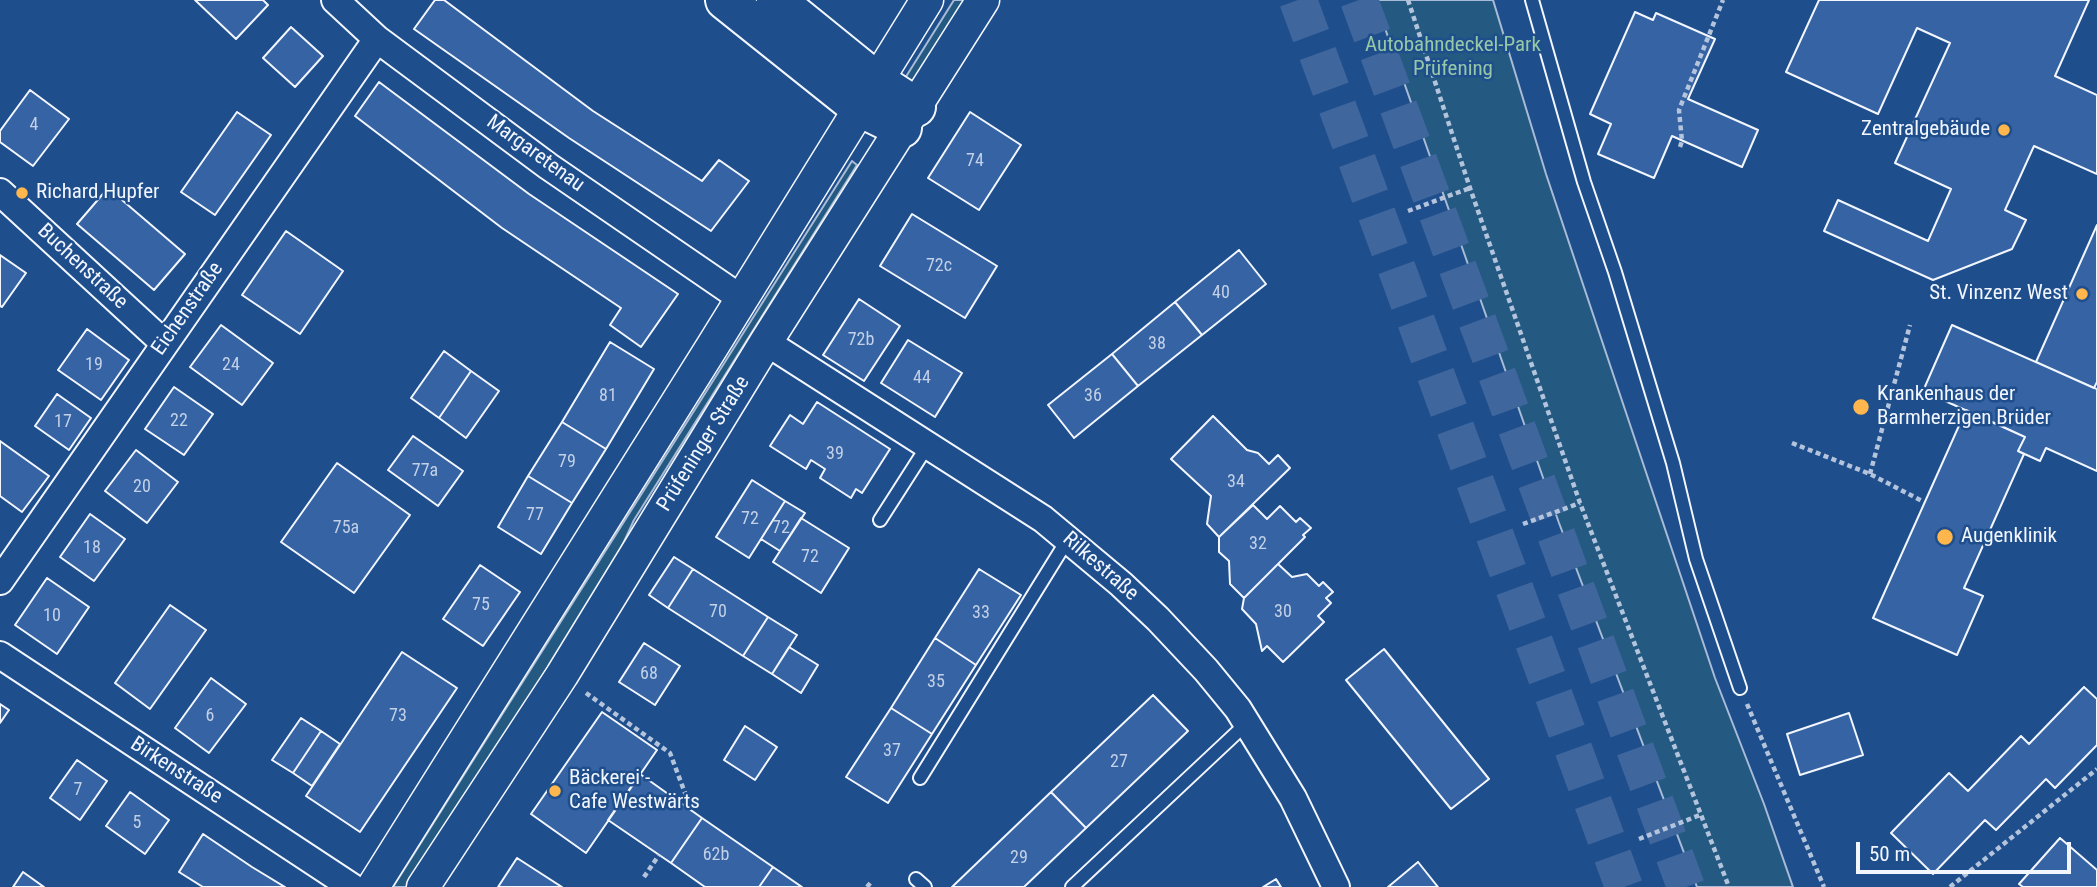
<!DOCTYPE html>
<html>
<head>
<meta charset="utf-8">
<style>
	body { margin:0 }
	#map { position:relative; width:2097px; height:887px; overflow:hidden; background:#1f4e8c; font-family:"Roboto Condensed",sans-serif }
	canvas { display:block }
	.scale { position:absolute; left:1856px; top:842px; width:215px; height:32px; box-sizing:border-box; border:4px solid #f2f6ff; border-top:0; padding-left:9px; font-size:21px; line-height:24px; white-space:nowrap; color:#f2f6ff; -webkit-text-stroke:5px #1f4e8c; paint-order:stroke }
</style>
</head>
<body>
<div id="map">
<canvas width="2097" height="887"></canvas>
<div class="scale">50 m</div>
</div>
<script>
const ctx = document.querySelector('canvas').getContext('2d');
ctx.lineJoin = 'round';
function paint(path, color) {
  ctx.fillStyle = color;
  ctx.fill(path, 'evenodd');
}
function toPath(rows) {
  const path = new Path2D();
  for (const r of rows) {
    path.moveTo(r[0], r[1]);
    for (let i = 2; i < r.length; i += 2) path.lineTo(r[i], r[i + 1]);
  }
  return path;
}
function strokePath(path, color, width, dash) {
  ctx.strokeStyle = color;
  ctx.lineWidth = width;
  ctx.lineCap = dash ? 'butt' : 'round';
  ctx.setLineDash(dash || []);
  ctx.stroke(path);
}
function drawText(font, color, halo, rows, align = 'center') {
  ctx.font = font + ' "Roboto Condensed",sans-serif';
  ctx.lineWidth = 5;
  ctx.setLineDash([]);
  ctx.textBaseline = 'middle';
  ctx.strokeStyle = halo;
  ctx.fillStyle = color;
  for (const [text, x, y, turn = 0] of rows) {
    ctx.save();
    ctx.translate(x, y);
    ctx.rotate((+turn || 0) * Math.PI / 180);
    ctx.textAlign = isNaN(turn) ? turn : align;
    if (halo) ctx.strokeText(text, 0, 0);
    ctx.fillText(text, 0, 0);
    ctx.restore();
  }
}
const green = toPath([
	[954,0,969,0,920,78,908,87,902,83,954,0],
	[1375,0,1493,0,1546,174,1715,678,1764,804,1793,887,1697,887,1559,523,1375,0],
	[852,161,857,165,634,520,616,559,553,659,409,887,393,887,852,161]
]);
const building = toPath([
	[195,0,263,0,268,5,236,39,195,0],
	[435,0,444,0,593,111,702,181,719,160,749,181,711,231,569,138,414,29,435,0],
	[1819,0,2089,0,2055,76,2097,95,2097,174,2034,146,2005,210,2026,220,2012,249,1933,280,1824,231,1838,200,1928,241,1951,189,1895,163,1950,43,1917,28,1878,114,1786,72,1819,0],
	[1635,12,1653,20,1656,13,1715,39,1688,99,1758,130,1742,167,1672,136,1654,178,1598,154,1611,124,1590,114,1635,12],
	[291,27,323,56,295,87,263,58,291,27],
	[379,82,529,194,678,294,641,347,610,325,621,308,502,228,355,116,379,82],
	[30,90,69,119,33,166,0,142,0,131,30,90],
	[237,112,271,135,215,215,181,192,237,112],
	[970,112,1021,145,979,210,928,178,970,112],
	[108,188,185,254,154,290,77,224,108,188],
	[912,214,997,266,965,318,880,266,912,214],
	[2097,225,2097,382,2094,388,2036,362,2097,225],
	[286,231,343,271,300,334,242,295,286,231],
	[1239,250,1266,284,1202,335,1175,302,1239,250],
	[0,255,26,273,2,307,0,306,0,255],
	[859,299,900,326,864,381,823,355,859,299],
	[1175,302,1202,335,1138,386,1112,354,1175,302],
	[221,325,273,363,242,405,190,367,221,325],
	[1952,325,2097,389,2097,471,2046,448,2040,461,2018,451,2025,437,1923,391,1952,325],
	[87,329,129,360,101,400,58,370,87,329],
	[908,340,962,373,935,417,881,383,908,340],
	[610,342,654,369,606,449,562,422,610,342],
	[444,351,471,371,439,418,411,398,444,351],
	[1112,354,1138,386,1074,438,1048,405,1112,354],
	[471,371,499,391,466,438,439,418,471,371],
	[174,387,213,414,184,455,145,429,174,387],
	[57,394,91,418,69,450,35,426,57,394],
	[817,402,890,449,862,493,856,489,851,498,820,478,825,469,811,460,806,469,770,446,790,415,803,424,817,402],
	[1966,410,2025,437,2018,451,2024,454,1964,588,1983,596,1957,655,1873,618,1966,410],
	[1213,416,1247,450,1258,453,1269,464,1278,455,1290,468,1219,537,1207,524,1211,496,1171,459,1213,416],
	[562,422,606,449,572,503,528,476,562,422],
	[413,436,463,471,438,506,388,470,413,436],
	[0,441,49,476,22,512,0,496,0,441],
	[136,450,178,482,147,523,105,491,136,450],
	[337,463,410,515,354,593,281,542,337,463],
	[528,476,572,503,541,554,498,527,528,476],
	[752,480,785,501,749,558,716,537,752,480],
	[785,501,805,513,780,551,761,539,785,501],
	[1253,505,1267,519,1280,506,1296,522,1300,518,1311,528,1303,535,1305,537,1244,598,1230,584,1229,561,1219,552,1219,537,1253,505],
	[90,514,125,539,94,581,60,557,90,514],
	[801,518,849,548,821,593,773,562,801,518],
	[674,557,693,569,668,608,649,595,674,557],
	[1278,564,1292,577,1307,574,1319,586,1323,582,1333,592,1326,598,1331,603,1318,616,1324,622,1283,662,1267,646,1262,651,1256,624,1242,609,1244,598,1278,564],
	[480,565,520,592,483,646,443,619,480,565],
	[693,569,768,617,743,656,668,608,693,569],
	[979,569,1021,595,976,665,935,638,979,569],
	[47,578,89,607,57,654,15,625,47,578],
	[170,605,206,630,150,709,115,683,170,605],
	[768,617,797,635,772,674,743,656,768,617],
	[935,638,976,665,932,734,891,708,935,638],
	[644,643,680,666,655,705,619,682,644,643],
	[789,647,818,665,801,693,772,674,789,647],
	[1384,649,1489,779,1451,809,1346,680,1384,649],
	[402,652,457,688,360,832,306,796,402,652],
	[211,678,246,704,209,753,175,728,211,678],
	[2084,687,2097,699,2097,745,2055,788,2046,779,1996,830,1985,820,1933,874,1891,833,1949,773,1968,791,2021,736,2029,744,2084,687],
	[1153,695,1188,731,1086,828,1051,792,1153,695],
	[0,704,9,710,0,723,0,704],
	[891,708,932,734,888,803,846,777,891,708],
	[602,712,657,750,586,853,531,814,602,712],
	[1849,713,1863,755,1800,775,1787,734,1849,713],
	[301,718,321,731,293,773,272,760,301,718],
	[745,726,777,747,755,780,724,760,745,726],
	[321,731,340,744,312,786,293,773,321,731],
	[77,760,107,781,80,820,50,798,77,760],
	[640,774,702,818,671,863,608,820,640,774],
	[130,792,169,820,145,854,106,826,130,792],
	[1051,792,1086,828,1024,887,952,887,1051,792],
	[702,818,773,867,759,887,705,887,671,863,702,818],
	[203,834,252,867,285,887,203,887,179,872,203,834],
	[2060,838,2097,870,2097,887,2023,887,2019,884,2060,838],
	[517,858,562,887,498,887,517,858],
	[1418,862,1438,887,1388,887,1418,862],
	[773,867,802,887,759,887,773,867],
	[23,872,44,887,13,887,23,872],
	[1276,879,1281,887,1263,887,1276,879]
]);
const motorwayTunnel = toPath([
	[1298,0,1624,887],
	[1359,0,1686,887]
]);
const path = toPath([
	[1408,0,1470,188,1580,503,1729,887],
	[1680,147,1682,141,1679,110,1723,0],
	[1408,211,1470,188],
	[1792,443,1870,474,1924,502],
	[1870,474,1910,325],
	[1523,524,1580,503],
	[586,693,670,753,691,809],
	[1747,704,1824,887],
	[1639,839,1700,815],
	[644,877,659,855],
	[867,887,872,881],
	[1950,887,2097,769]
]);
const service = toPath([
	[1532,0,1584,182,1615,272,1673,463,1696,559,1740,688],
	[880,520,928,445],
	[920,778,1068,539],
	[916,879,925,887],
	[1072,887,1247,723]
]);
const minor = toPath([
	[335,0,377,39,548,166,742,299],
	[0,192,164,343],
	[766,342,1043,519,1121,584,1158,619,1206,670,1238,709,1293,798,1336,887],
	[0,581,377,39],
	[0,655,352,887]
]);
const tertiary = toPath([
	[373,887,712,347,927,0],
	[423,887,562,675,766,342,983,0]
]);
const motorway = toPath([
	[725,0,859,107,902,128],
	[776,0,876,81,916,107]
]);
const markers = [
	[2004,130,7,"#ffb74d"],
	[22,193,7,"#ffb74d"],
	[2082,294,7,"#ffb74d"],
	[1861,407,9,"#ffb74d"],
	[1945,537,9,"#ffb74d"],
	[555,791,7,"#ffb74d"]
];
const numberNames = [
	["4",34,125],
	["74",975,161],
	["72c",939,266],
	["40",1221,293],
	["72b",861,340],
	["38",1157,344],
	["19",94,365],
	["24",231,365],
	["44",922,378],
	["81",608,396],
	["36",1093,396],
	["22",179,421],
	["17",63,422],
	["39",835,454],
	["79",567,462],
	["77a",425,471],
	["34",1236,482],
	["20",142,487],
	["77",535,515],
	["72",750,519],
	["75a",346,528],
	["72",781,528],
	["32",1258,544],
	["18",92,548],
	["72",810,557],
	["75",481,605],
	["70",718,612],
	["30",1283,612],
	["33",981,613],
	["10",52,616],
	["68",649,674],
	["35",936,682],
	["6",210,716],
	["73",398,716],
	["37",892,751],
	["27",1119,762],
	["7",78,790],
	["5",137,823],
	["62b",716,855],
	["29",1019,858]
];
const parkNames = [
	["Autobahndeckel-Park",1453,46],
	["Prüfening",1453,70]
];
const poiNames = [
	["Zentralgebäude",1990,130,"right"],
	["Richard Hupfer",36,193],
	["St. Vinzenz West",2068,294,"right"],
	["Krankenhaus der",1877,395],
	["Barmherzigen Brüder",1877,419],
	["Augenklinik",1961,537],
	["Bäckerei -",569,779],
	["Cafe Westwärts",569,803]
];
const streetNames = [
	["Margaretenau",535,154,36],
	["Buchenstraße",82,267,43],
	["Eichenstraße",188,309,-55],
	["Prüfeninger Straße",704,444,-58],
	["Rilkestraße",1100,567,41],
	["Birkenstraße",176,771,33]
];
paint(green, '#245a82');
strokePath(green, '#a8bbd7', 2);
paint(building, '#3563a3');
strokePath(building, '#f2f6ff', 2);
strokePath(motorwayTunnel, '#3f679d', 38, [38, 19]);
strokePath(service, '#f2f6ff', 16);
strokePath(minor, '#f2f6ff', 30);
strokePath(tertiary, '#f2f6ff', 35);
strokePath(motorway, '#f2f6ff', 42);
strokePath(path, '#b3c4dc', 4.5, [5, 3.5]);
strokePath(service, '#1f4e8c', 12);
strokePath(minor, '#1f4e8c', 26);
strokePath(tertiary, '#1f4e8c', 32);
strokePath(motorway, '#1f4e8c', 38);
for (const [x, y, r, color] of markers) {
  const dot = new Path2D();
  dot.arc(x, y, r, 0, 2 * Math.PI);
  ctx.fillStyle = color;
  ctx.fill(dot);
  strokePath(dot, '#1f4e8c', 2.5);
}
drawText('18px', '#c3d1e8', null, numberNames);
drawText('21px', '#97c8a6', '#1f4e8c', parkNames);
drawText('21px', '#f2f6ff', '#1f4e8c', poiNames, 'left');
drawText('21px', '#f2f6ff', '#1f4e8c', streetNames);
</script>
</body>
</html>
